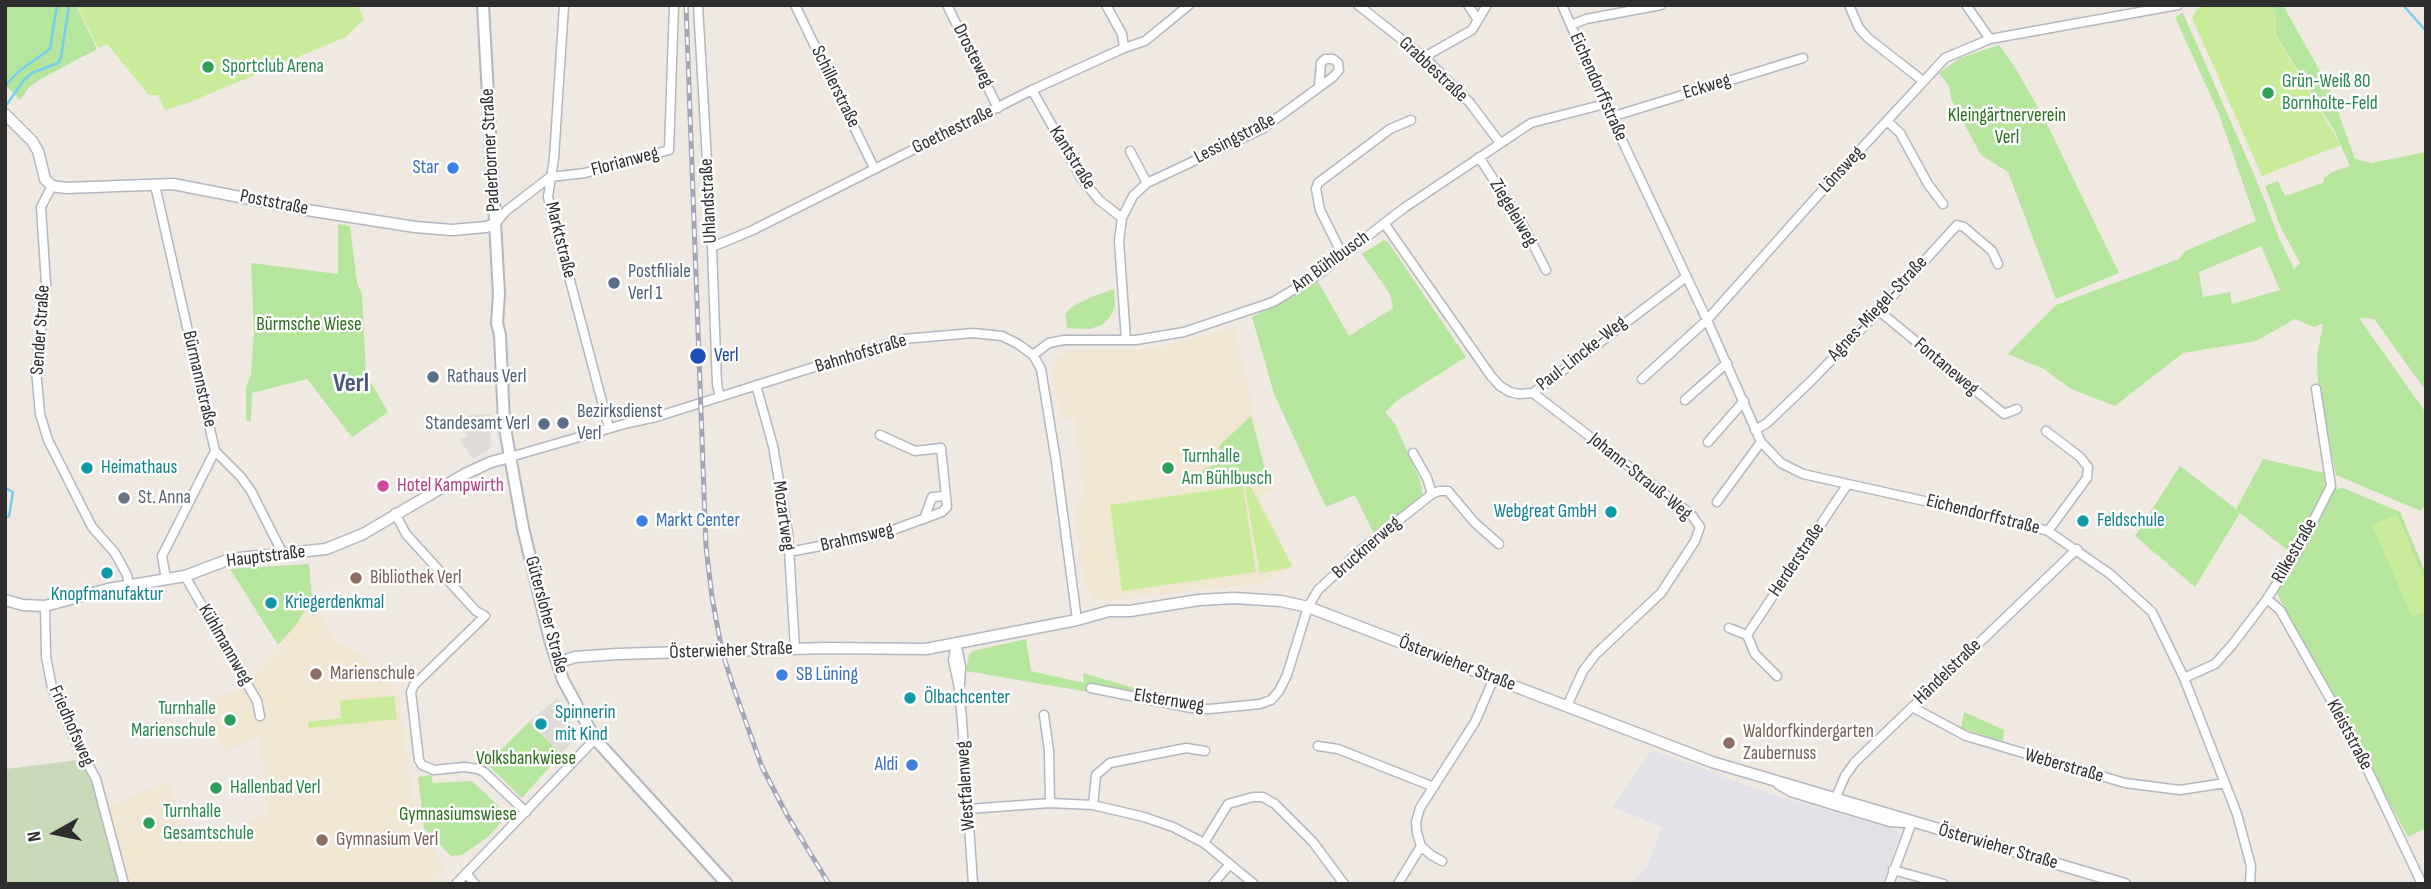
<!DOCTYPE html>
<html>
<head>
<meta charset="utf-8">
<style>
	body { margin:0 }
	#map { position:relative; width:2431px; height:889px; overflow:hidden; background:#efe9e1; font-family:"Sofia Sans Condensed",sans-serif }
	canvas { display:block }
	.frame { position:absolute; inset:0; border:7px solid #2e2e2e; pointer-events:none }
	.north { position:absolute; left:21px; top:798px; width:70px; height:70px; -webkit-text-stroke:5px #fff; paint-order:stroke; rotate:261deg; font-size:19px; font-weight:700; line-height:28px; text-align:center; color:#2e2e2e }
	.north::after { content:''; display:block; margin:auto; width:24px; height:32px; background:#2e2e2e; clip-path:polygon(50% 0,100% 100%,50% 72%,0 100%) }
</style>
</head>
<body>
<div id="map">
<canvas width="2431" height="889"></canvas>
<div class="frame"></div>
<div class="north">N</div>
</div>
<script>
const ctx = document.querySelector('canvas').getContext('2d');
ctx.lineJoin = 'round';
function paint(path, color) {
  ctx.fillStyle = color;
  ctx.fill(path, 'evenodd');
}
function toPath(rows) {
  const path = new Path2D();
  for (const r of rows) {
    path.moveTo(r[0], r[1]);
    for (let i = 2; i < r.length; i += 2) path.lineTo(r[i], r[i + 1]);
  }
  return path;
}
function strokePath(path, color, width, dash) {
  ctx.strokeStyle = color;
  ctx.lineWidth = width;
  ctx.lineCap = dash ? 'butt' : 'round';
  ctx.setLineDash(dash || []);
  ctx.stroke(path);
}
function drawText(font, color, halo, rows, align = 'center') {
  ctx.font = font + ' "Sofia Sans Condensed",sans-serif';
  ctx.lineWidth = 5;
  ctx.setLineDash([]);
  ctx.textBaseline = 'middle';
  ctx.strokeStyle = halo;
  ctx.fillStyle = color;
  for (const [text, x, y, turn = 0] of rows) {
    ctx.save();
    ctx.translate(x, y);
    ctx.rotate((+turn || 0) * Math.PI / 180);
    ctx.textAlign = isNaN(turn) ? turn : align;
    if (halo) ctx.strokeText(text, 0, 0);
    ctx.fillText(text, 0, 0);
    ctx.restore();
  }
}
const industrial = toPath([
	[1652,750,1776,796,1897,830,1900,834,1882,884,1629,884,1647,867,1662,827,1612,807]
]);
const education = toPath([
	[1235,327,1259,437,1274,492,1258,496,1294,568,1262,584,1250,586,1197,590,1107,601,1097,600,1092,597,1084,584,1075,512,1084,495,1074,417,1061,419,1052,369,1057,358,1066,351,1152,349],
	[313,599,337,642,361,654,398,690,417,828,446,866,430,884,130,884,109,806,168,781,191,840,239,830,261,815,268,813,260,736,224,752,203,705,240,688,280,646]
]);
const green = toPath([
	[5,5,76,5,97,49,41,79,30,86,20,100,5,85],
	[2275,5,2283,5,2330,89,2355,159,2372,163,2426,152,2426,391,2374,319,2359,318,2426,413,2426,504,2421,511,2336,475,2318,384,2317,357,2323,323,2314,327,2295,319,2256,341,2183,353,2115,406,2071,389,2044,369,2008,354,2056,305,2179,259,2185,251,2256,221,2219,114,2175,17,2183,13,2256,179,2279,238,2294,269,2300,263,2281,228,2265,186,2278,181,2285,196,2323,183,2324,178,2332,172,2350,166,2335,132,2276,35],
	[2261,246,2280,290,2232,304,2230,292,2203,297,2199,272],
	[1999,45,2014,66,2043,116,2119,273,2056,299,2008,172,1981,155,1951,99,1949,86,1939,73,1960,58],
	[338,224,350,226,357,283,362,294,366,374,388,412,352,437,307,379,252,393,251,421,246,421,246,388,251,374,254,333,251,263,338,274],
	[1384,240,1388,242,1466,357,1398,400,1385,412,1395,424,1420,480,1423,497,1375,536,1355,495,1326,507,1274,394,1252,317,1317,280,1349,336,1393,308,1390,294,1362,254],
	[1114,289,1115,306,1110,317,1102,325,1090,329,1067,328,1065,314,1073,306,1091,297],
	[1251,416,1267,477,1201,484,1199,476,1205,468,1218,464,1220,445],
	[2263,459,2325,473,2324,492,2290,552,2240,513,2195,587,2135,536,2180,466,2236,509],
	[2343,488,2400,512,2426,574,2426,828,2408,837,2275,590,2302,548,2335,489],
	[309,564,312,599,295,626,278,645,230,569],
	[1026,639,1031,671,1084,683,1083,673,1141,690,1140,701,966,671,969,655,973,651],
	[1964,712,2004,730,2003,742,1961,728],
	[529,722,561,754,522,798,487,764],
	[431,775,433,783,472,781,508,815,488,837,462,855,451,856,424,828,418,777]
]);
const cemetery = toPath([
	[80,760,92,780,119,884,5,884,5,769]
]);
const pitch = toPath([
	[77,5,358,5,364,19,346,37,185,104,165,110,158,95,149,95,107,44,98,48],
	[2207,5,2275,5,2276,36,2341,145,2262,176,2192,18,2197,9],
	[1250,485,1292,566,1288,568,1260,573,1245,488],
	[1243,486,1256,572,1122,591,1110,505],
	[2397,514,2426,584,2426,611,2412,617,2372,525],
	[394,696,397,719,309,728,308,722,341,718,340,701]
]);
const plaza = toPath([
	[490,414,491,448,473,459,459,439,467,437,465,426,469,422,469,415],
	[558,697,574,731,572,743,561,754,529,722]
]);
const stream = toPath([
	[2403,5,2426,31],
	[5,86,19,71,50,49,57,5],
	[7,104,24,80,32,73,58,63,61,57,69,5],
	[5,488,13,492,9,516,5,518]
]);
const minor = toPath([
	[564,5,554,158,548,197,609,428],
	[698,5,712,247,717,384,720,397],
	[795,5,874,168],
	[947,5,998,108],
	[1106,5,1122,34,1124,48],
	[1358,5,1424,57,1470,103,1500,143],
	[1468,5,1478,20],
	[1562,5,1611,117,1707,320,1761,442,1781,463,1803,474,2005,519,2048,531,2110,574,2152,612,2184,678,2237,814,2251,866,2250,884],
	[1849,5,1859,28,1868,38,1923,81],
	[1966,5,1990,39],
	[1571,25,1586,19,1661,5],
	[1424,57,1472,30,1487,5],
	[1032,90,1082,179,1099,200,1122,218],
	[1611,117,1803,58],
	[1887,121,1900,133,1928,184,1943,204],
	[1130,151,1147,183],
	[1479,157,1524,227,1546,270],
	[155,185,215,451,241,477,251,491,283,554],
	[52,186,41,207,46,284,36,370,40,414,48,440,92,527,115,553,127,575,129,584],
	[1384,223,1491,376,1500,386,1510,392,1518,394,1533,393,1686,277],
	[495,224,506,211,550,177,585,173,669,150,674,5],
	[712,247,753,230,1032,90,1124,48,1145,41,1189,5],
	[1343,256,1320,210,1316,189,1318,183,1390,129,1411,120],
	[1879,311,2004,414,2017,409],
	[1126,340,1119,241,1122,218,1133,196,1147,183,1262,129,1333,77,1339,70,1338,63,1333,59,1325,59,1321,63,1319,87],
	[1033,355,1049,343,1064,340,1136,340,1184,332,1273,302,1316,276,1404,208,1531,123,1605,104],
	[1642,379,1707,320,1811,203,1945,58,1990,39,2178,5],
	[756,385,773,446,788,533,795,649],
	[1533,393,1691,514,1700,527,1695,541,1661,593,1596,654,1583,671,1567,706],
	[1685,400,1727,363],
	[1755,430,1767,423,1810,382,1879,311,1957,225,1964,227,1992,251,1998,264],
	[2046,431,2080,457,2088,467,2087,478,2048,531],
	[1708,442,1744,401],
	[1413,453,1427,478,1432,494],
	[510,457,628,423,656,417,903,339,973,333,1002,336,1018,344,1033,355,1041,369,1056,461,1077,620],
	[1717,502,1761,442],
	[395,513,406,534,476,611,485,616,414,685,411,692,419,760,422,765,434,770,464,767,478,769,484,772,526,812],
	[924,519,932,497,945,496],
	[789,552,882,534,942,512,947,507,941,448,915,451,880,435],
	[185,576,257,701,260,716],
	[166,579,162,556,215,451],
	[2267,599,2280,610,2353,739,2422,884],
	[45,606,46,656,52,688,76,742,96,779,124,884],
	[1729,628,1747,635,1755,654,1777,676],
	[1747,635,1847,485],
	[956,642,953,660,959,688,962,720,973,884],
	[956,643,961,666,960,685],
	[2184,678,2215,664,2232,645,2267,599,2301,545,2331,486,2316,389],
	[1091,688,1191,708,1210,709,1260,704,1271,700,1279,691,1287,675,1308,607,1318,590,1362,549,1432,494,1439,491,1448,491,1475,523,1499,544],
	[1912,707,1966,736,2125,783,2180,790,2225,783],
	[1044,715,1049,751,1050,803],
	[1318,746,1338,749,1434,787],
	[1834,802,1845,776,1855,762,2077,549],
	[1093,805,1096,775,1110,763,1186,748,1205,751],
	[968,809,1050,803,1093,805,1144,817,1173,827,1204,843,1254,884],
	[1204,843,1228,804,1253,797,1263,797,1275,804,1313,842,1344,884],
	[1442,861,1431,855,1421,846,1417,833,1416,822,1420,808,1475,722,1494,678],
	[1893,870,1944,884],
	[466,873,475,884],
	[456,884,595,739],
	[1213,884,1230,864],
	[1398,884,1421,846],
	[1889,884,1912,822]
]);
const tertiary = toPath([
	[5,114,32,141,38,151,45,179,52,186,66,188,173,184,307,210,415,227,452,230,486,227,495,224],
	[5,600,23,605,45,606,108,589,185,576,230,559,326,549,363,534,465,474,491,462,510,457],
	[557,663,575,657,617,654,826,648,926,649,1077,620,1109,611,1130,611,1199,600,1234,598,1281,601,1308,607,1712,762,2125,884],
	[1779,784,1791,791,1833,804,1890,821,1905,822]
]);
const secondary = toPath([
	[483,5,499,294,497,323,500,335,504,423,523,528,550,640,563,680,595,739,727,884]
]);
const rail = toPath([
	[686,5,706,547,712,597,722,651,733,686,762,767,787,815,829,884]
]);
const markers = [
	[208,67,7,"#2e9e5b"],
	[2268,93,7,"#2e9e5b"],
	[453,168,7,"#3f7fe0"],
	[614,283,7,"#5c6f8a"],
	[698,356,9,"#1a4fb4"],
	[433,377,7,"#5c6f8a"],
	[563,423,7,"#5c6f8a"],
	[544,424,7,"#5c6f8a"],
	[87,468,7,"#0f9aa8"],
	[1168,468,7,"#2e9e5b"],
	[383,486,7,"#d1479c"],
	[124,498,7,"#6b7280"],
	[1611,512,7,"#0f9aa8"],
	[642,521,7,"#3f7fe0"],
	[2083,521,7,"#0f9aa8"],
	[107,573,7,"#0f9aa8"],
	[356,578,7,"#8d6e63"],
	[271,603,7,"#0f9aa8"],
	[316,674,7,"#8d6e63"],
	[782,675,7,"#3f7fe0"],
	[910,698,7,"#0f9aa8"],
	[230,720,7,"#2e9e5b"],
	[541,724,7,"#0f9aa8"],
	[1729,743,7,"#8d6e63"],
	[912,765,7,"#3f7fe0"],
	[216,788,7,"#2e9e5b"],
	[149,823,7,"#2e9e5b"],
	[322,840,7,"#8d6e63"]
];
const streetNames = [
	["Drosteweg",973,56,63],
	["Grabbestraße",1433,70,43],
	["Schillerstraße",835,87,64],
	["Eichendorffstraße",1598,87,66],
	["Eckweg",1707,87,-17],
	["Goethestraße",953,130,-26],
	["Lessingstraße",1235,139,-27],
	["Paderborner Straße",491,150,-93],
	["Kantstraße",1072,158,58],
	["Florianweg",625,162,-15],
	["Lönsweg",1842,170,-47],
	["Uhlandstraße",709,201,-93],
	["Poststraße",274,203,11],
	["Ziegeleiweg",1513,213,59],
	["Marktstraße",560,240,76],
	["Am Bühlbusch",1331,262,-36],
	["Agnes-Miegel-Straße",1878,309,-47],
	["Sender Straße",41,330,-86],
	["Bahnhofstraße",861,354,-17],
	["Paul-Lincke-Weg",1582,354,-38],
	["Fontaneweg",1946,367,40],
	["Bürmannstraße",199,379,77],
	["Johann-Strauß-Weg",1640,477,39],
	["Eichendorffstraße",1983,515,14],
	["Mozartweg",783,516,82],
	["Brahmsweg",857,538,-13],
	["Brucknerweg",1367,548,-41],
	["Rilkestraße",2295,551,-60],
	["Hauptstraße",266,557,-7],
	["Herderstraße",1797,560,-56],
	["Gütersloher Straße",546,615,75],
	["Kühlmannweg",225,645,60],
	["Österwieher Straße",731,651,-2],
	["Österwieher Straße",1457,664,21],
	["Händelstraße",1948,672,-44],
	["Elsternweg",1169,701,9],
	["Friedhofsweg",71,726,66],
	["Kleiststraße",2349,735,62],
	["Weberstraße",2064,766,16],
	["Westfalenweg",966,786,-94],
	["Österwieher Straße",1998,847,16]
];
const leisureNames = [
	["Sportclub Arena",222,67],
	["Grün-Weiß 80",2282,82],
	["Bornholte-Feld",2282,104],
	["Turnhalle",1182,457],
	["Am Bühlbusch",1182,479],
	["Turnhalle",216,709,"right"],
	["Marienschule",216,731,"right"],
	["Hallenbad Verl",230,788],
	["Turnhalle",163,812],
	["Gesamtschule",163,834]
];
const parkNames = [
	["Kleingärtnerverein",2007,116],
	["Verl",2007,138],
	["Bürmsche Wiese",309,325],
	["Volksbankwiese",526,759],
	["Gymnasiumswiese",458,815]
];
const shopNames = [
	["Star",439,168],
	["Markt Center",656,521,"left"],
	["SB Lüning",796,675,"left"],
	["Aldi",898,765]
];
const serviceNames = [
	["Postfiliale",628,272],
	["Verl 1",628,294],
	["Rathaus Verl",447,377],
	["Bezirksdienst",577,412],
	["Verl",577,434],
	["Standesamt Verl",530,424,"right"]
];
const transitNames = [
	["Verl",714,356]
];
const cultureNames = [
	["Heimathaus",101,468],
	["Webgreat GmbH",1597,512,"right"],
	["Feldschule",2097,521],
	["Knopfmanufaktur",107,595,"center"],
	["Kriegerdenkmal",285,603],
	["Ölbachcenter",924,698],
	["Spinnerin",555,713],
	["mit Kind",555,735]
];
const hotelNames = [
	["Hotel Kampwirth",397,486]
];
const worshipNames = [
	["St. Anna",138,498]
];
const educationNames = [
	["Bibliothek Verl",370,578],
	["Marienschule",330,674],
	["Waldorfkindergarten",1743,732],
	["Zaubernuss",1743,754],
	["Gymnasium Verl",336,840]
];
const districtNames = [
	["Verl",351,384]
];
paint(industrial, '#e3e1e8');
paint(education, '#f0e6d1');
paint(green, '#b6e59e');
paint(cemetery, '#c8d9b8');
paint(pitch, '#c9ec9a');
paint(plaza, '#dfdcd8');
strokePath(stream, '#75cff0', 2.5);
strokePath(minor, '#b4b7c1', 11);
strokePath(tertiary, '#b4b7c1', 13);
strokePath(secondary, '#b4b7c1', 14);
strokePath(minor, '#fff', 8);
strokePath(tertiary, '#fff', 10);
strokePath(secondary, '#fff', 10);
strokePath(rail, '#a3a6b8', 5);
strokePath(rail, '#fff', 2.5, [8]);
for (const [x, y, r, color] of markers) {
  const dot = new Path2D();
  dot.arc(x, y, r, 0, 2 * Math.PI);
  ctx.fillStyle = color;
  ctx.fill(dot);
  strokePath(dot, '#fff', 2.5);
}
drawText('19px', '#2e2e2e', '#fff', streetNames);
drawText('19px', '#27864d', '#fff', leisureNames, 'left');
drawText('19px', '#2c6e1b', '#fff', parkNames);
drawText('19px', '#366cbe', '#fff', shopNames, 'right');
drawText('19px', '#4e5e75', '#fff', serviceNames, 'left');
drawText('19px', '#164399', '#fff', transitNames, 'left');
drawText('19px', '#0d838f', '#fff', cultureNames, 'left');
drawText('19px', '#b23c85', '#fff', hotelNames, 'left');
drawText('19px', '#5b616d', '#fff', worshipNames, 'left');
drawText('19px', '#785e54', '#fff', educationNames, 'left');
drawText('bold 26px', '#4d5680', '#fff', districtNames);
</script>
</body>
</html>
